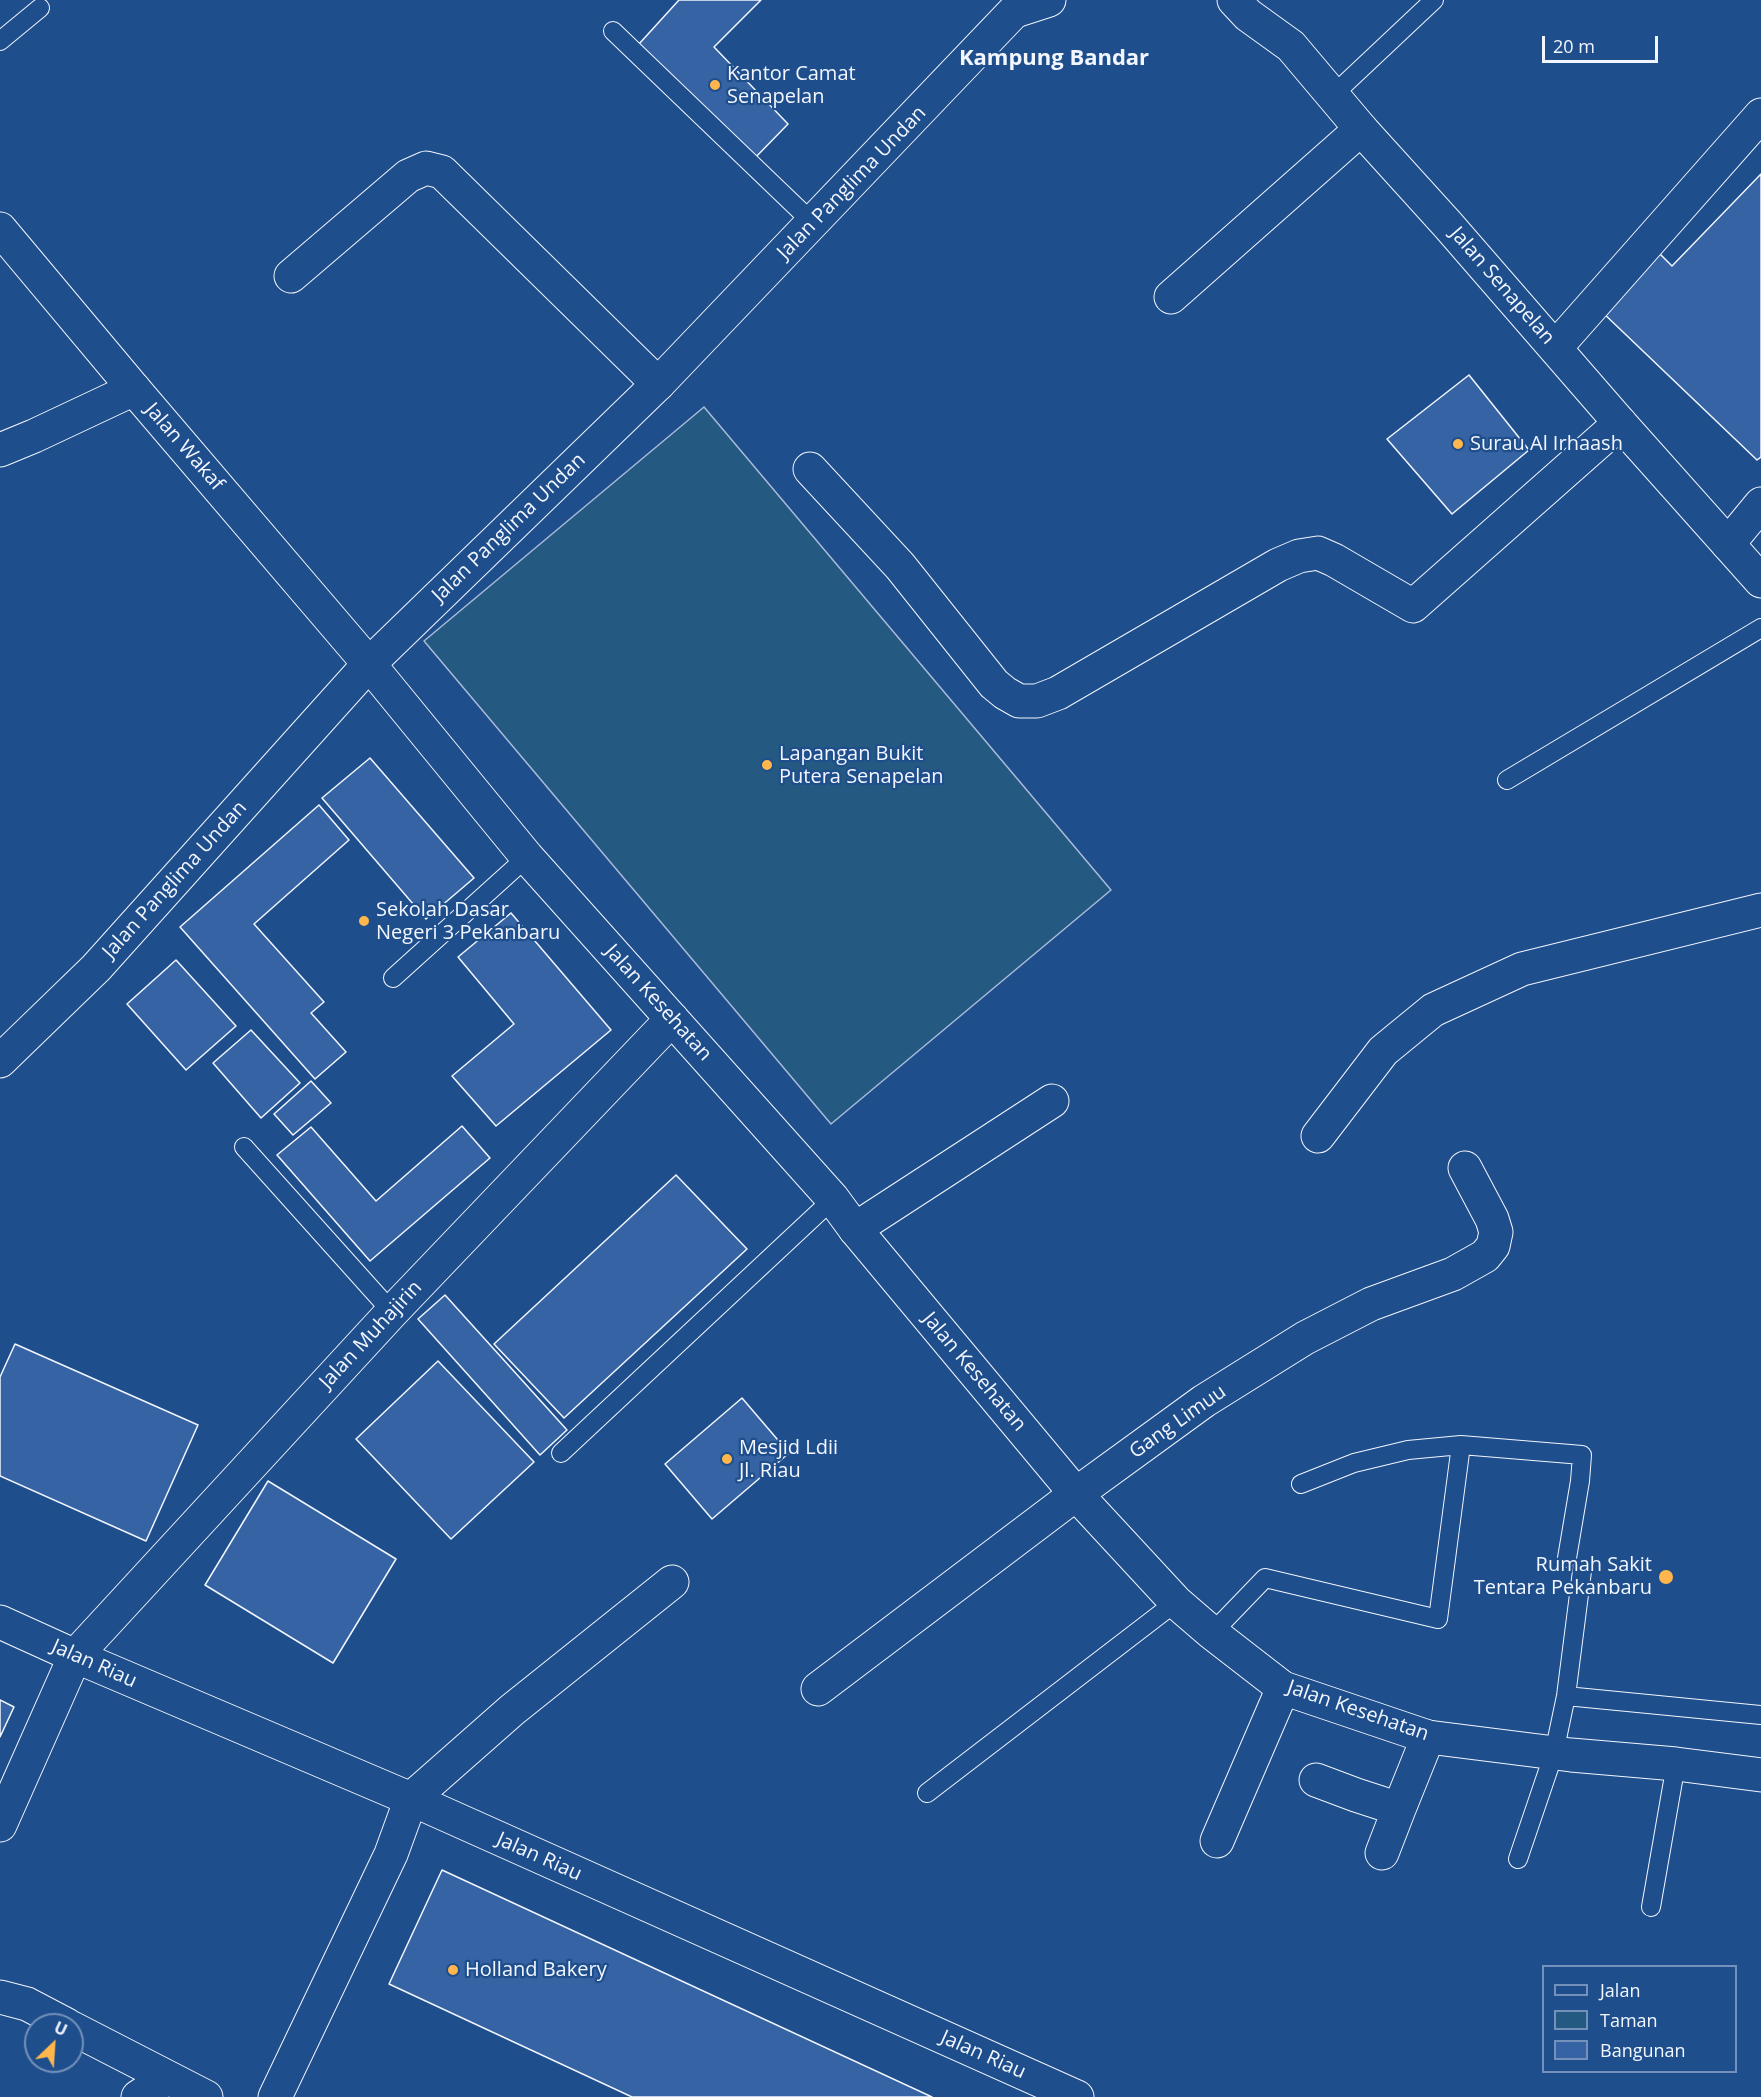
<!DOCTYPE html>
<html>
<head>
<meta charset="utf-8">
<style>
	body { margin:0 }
	#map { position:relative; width:1761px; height:2097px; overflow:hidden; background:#1f4e8c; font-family:"Open Sans",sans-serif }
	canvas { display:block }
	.legend { position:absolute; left:1542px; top:1965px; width:195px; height:108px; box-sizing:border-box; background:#1f4e8c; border:2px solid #7391ba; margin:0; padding:8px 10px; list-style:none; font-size:18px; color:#f2f6ff }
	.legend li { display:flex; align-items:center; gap:12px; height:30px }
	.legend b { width:30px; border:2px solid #7391ba }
	.north { position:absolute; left:24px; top:2013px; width:60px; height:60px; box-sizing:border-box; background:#1f4e8c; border:2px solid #7391ba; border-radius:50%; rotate:25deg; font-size:16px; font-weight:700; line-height:24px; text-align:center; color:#f2f6ff }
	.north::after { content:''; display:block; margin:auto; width:21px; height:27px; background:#ffb74d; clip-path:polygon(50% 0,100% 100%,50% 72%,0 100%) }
	.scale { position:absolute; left:1542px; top:36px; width:116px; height:27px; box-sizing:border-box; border:3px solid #f2f6ff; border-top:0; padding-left:8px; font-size:18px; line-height:21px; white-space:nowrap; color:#f2f6ff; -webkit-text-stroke:4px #1f4e8c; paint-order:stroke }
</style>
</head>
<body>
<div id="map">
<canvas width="1761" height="2097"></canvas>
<ul class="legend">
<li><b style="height:8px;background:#1f4e8c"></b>Jalan</li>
<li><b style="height:16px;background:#245a82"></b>Taman</li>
<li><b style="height:16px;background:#3563a3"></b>Bangunan</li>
</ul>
<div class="north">U</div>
<div class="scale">20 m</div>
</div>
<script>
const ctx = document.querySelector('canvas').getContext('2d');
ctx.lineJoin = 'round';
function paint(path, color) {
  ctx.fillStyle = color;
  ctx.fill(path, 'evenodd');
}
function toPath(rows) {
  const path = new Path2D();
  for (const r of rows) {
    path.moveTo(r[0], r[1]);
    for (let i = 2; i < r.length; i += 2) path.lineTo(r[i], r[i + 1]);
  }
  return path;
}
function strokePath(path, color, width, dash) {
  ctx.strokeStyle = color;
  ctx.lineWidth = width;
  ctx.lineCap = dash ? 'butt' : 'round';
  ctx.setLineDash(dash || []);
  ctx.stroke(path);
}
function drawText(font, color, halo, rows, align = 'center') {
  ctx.font = font + ' "Open Sans",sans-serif';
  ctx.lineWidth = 4.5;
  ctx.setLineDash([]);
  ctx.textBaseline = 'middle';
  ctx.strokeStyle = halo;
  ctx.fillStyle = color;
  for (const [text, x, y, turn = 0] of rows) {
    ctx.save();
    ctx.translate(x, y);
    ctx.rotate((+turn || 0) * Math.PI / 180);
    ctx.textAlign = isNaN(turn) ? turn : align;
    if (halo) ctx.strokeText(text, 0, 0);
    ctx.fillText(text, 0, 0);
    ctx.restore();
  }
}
const green = toPath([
	[704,407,1111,890,831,1124,424,641,704,407]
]);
const building = toPath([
	[679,0,761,0,714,47,788,124,752,161,639,44,679,0],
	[1761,174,1761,457,1757,460,1600,310,1657,251,1672,266,1761,174],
	[1469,375,1529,450,1452,514,1387,439,1469,375],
	[370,758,474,878,426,919,322,798,370,758],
	[319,805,349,840,254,924,324,1002,311,1013,346,1052,315,1079,180,927,319,805],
	[511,913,611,1030,496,1126,452,1076,514,1024,458,957,511,913],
	[176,960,236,1026,186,1070,127,1004,176,960],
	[251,1030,300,1083,261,1118,213,1063,251,1030],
	[311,1081,331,1103,293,1135,274,1114,311,1081],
	[462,1126,490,1158,370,1261,277,1155,311,1127,376,1201,462,1126],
	[676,1175,747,1249,564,1418,494,1344,676,1175],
	[445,1295,567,1430,540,1455,418,1319,445,1295],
	[15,1344,198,1425,146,1541,0,1476,0,1377,15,1344],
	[438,1361,534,1462,451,1539,356,1439,438,1361],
	[742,1398,789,1453,712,1519,665,1464,742,1398],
	[268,1481,396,1559,333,1663,205,1585,268,1481],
	[0,1700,14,1707,0,1737,0,1700],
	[442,1870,932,2097,632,2097,389,1984,442,1870]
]);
const service = toPath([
	[613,31,813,223],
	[0,41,40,8],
	[1333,95,1434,0],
	[1507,780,1761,628],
	[393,978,527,857],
	[244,1147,392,1312],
	[561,1453,833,1199],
	[1301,1484,1354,1463,1408,1450,1461,1445,1582,1455,1580,1481,1567,1558],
	[1212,1633,1265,1578,1438,1619,1461,1445],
	[1566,1696,1761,1715],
	[927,1793,1176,1602],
	[1518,1859,1554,1753,1566,1696,1582,1571],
	[1651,1907,1676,1764]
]);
const minor = toPath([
	[291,276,408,176,426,168,442,172,658,384],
	[1171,297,1361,129],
	[1556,347,1761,115],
	[0,450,34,436,134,389],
	[810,469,900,566,994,684,1005,693,1019,701,1037,701,1058,693,1278,565,1299,556,1318,553,1334,560,1413,606,1620,423],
	[1728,544,1761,504],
	[1318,1136,1383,1051,1433,1010,1522,969,1761,910],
	[855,1229,1052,1101],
	[818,1689,1076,1494,1204,1401,1305,1338,1371,1304,1453,1274,1485,1256,1493,1246,1496,1232,1492,1219,1465,1168],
	[1316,1780,1356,1795,1399,1809,1428,1737],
	[0,1825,75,1656],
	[1217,1841,1283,1688],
	[1382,1853,1399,1809],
	[0,1997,27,2004,67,2025],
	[72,2028,206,2097],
	[138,2097,167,2078],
	[275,2097,391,1854,411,1799,512,1710,672,1582]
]);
const tertiary = toPath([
	[0,1061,96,968,369,664,658,384,1025,0],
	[75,1656,392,1312,672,1019]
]);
const secondary = toPath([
	[1234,0,1248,15,1291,46,1361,129,1448,225,1620,423,1761,581],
	[1015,11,1049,0],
	[0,229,134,389,369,664,527,857,833,1199,855,1229,1076,1494,1176,1602,1212,1633,1283,1688,1428,1737,1571,1755,1676,1764,1761,1775]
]);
const primary = toPath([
	[0,1622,75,1656,411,1799,1077,2097]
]);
const markers = [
	[715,85,6,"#ffb74d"],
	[1458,444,6,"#ffb74d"],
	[767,765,6,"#ffb74d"],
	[364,921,6,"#ffb74d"],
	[727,1459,6,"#ffb74d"],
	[1666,1577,8,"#ffb74d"],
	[453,1970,6,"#ffb74d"]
];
const poiNames = [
	["Kantor Camat",727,74],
	["Senapelan",727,97],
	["Surau Al Irhaash",1470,444],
	["Lapangan Bukit",779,754],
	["Putera Senapelan",779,777],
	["Sekolah Dasar",376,910],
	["Negeri 3 Pekanbaru",376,933],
	["Mesjid Ldii",739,1448],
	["Jl. Riau",739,1471],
	["Rumah Sakit",1652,1565,"right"],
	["Tentara Pekanbaru",1652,1588,"right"],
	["Holland Bakery",465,1970]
];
const streetNames = [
	["Jalan Panglima Undan",852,183,-46],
	["Jalan Senapelan",1502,286,49],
	["Jalan Wakaf",184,447,49],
	["Jalan Panglima Undan",509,528,-44],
	["Jalan Panglima Undan",175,880,-48],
	["Jalan Kesehatan",658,1003,48],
	["Jalan Muhajirin",371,1335,-47],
	["Jalan Kesehatan",974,1372,50],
	["Gang Limuu",1178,1422,-35],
	["Jalan Riau",94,1664,24],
	["Jalan Kesehatan",1358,1711,19],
	["Jalan Riau",539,1857,24],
	["Jalan Riau",983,2055,24]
];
const quarterNames = [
	["Kampung Bandar",1054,59]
];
paint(green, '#245a82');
strokePath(green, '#a8bbd7', 1.5);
paint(building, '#3563a3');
strokePath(building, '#f2f6ff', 1.5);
strokePath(service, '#f2f6ff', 20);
strokePath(minor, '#f2f6ff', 35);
strokePath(tertiary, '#f2f6ff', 35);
strokePath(secondary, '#f2f6ff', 35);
strokePath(primary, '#f2f6ff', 35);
strokePath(service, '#1f4e8c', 18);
strokePath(minor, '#1f4e8c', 33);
strokePath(tertiary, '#1f4e8c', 33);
strokePath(secondary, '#1f4e8c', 33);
strokePath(primary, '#1f4e8c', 33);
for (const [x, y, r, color] of markers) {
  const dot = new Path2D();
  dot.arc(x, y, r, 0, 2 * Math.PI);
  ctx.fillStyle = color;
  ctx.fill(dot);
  strokePath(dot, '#1f4e8c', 2);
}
drawText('20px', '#f2f6ff', '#1f4e8c', poiNames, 'left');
drawText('20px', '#f2f6ff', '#1f4e8c', streetNames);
drawText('bold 22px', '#f2f6ff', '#1f4e8c', quarterNames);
</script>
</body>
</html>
